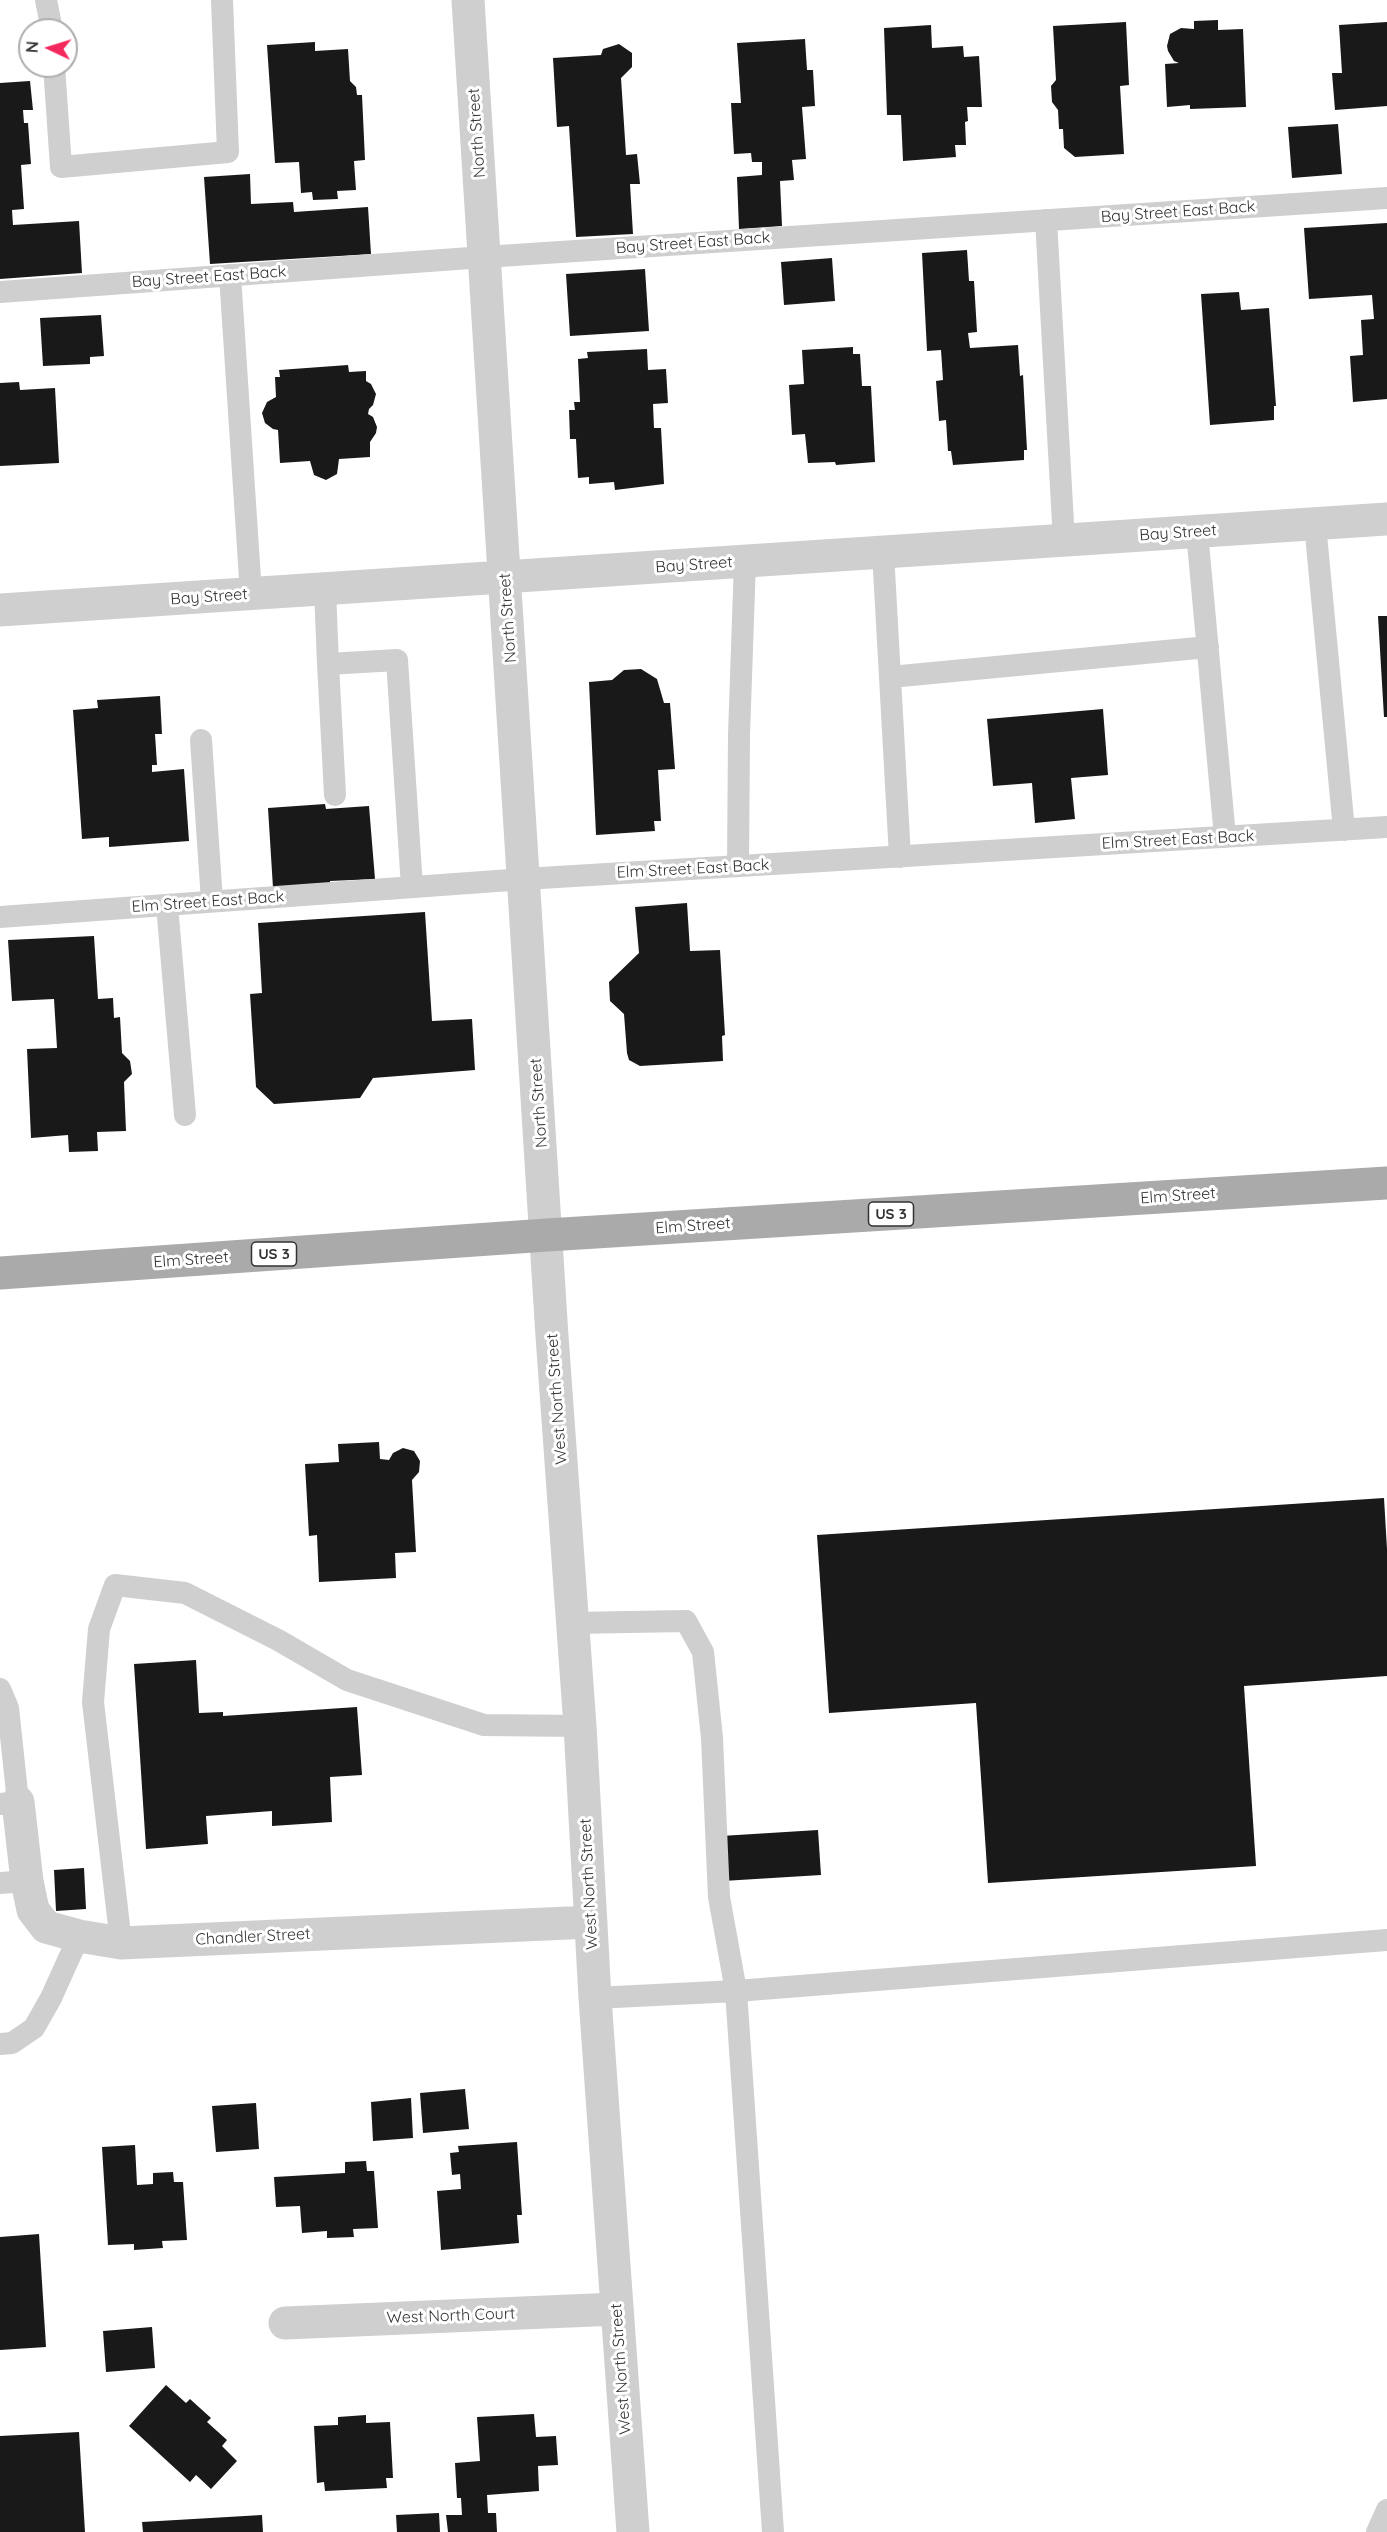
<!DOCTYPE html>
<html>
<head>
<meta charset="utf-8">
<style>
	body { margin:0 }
	#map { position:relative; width:1387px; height:2532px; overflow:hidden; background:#fff; font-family:Quicksand,sans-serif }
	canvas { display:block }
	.north { position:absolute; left:18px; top:18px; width:60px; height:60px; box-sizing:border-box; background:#fff; border:2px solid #adadad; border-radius:50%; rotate:274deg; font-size:16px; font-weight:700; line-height:24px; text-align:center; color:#323232 }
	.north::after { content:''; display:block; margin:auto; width:21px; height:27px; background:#f5285d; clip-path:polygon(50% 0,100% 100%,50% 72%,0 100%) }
</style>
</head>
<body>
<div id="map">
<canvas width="1387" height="2532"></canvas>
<div class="north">N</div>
</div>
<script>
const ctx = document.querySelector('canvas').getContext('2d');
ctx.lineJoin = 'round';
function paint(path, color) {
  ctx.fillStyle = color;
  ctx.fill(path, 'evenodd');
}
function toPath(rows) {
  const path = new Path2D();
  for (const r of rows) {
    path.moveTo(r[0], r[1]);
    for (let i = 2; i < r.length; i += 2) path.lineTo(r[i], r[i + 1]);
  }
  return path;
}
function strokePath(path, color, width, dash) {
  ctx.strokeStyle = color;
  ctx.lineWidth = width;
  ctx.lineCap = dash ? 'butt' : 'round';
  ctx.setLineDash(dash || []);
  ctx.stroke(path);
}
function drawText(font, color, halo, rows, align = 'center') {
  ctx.font = font + ' Quicksand,sans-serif';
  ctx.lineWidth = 6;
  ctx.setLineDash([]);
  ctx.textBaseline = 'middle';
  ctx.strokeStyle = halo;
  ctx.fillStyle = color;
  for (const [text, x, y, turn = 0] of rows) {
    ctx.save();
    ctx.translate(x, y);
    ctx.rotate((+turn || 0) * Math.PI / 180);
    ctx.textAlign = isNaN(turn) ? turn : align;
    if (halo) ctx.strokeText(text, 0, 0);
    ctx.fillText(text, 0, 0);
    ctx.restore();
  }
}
const building = toPath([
	[1218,20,1218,30,1243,29,1246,107,1190,109,1190,105,1167,107,1165,64,1179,63,1174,61,1168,51,1167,46,1170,34,1181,28,1194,29,1194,21],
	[1126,22,1129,85,1120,86,1124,154,1075,157,1064,148,1063,129,1059,129,1058,110,1052,102,1051,86,1056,80,1053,26],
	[1387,22,1387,106,1335,110,1332,73,1342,73,1339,25],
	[931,25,932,48,963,46,964,57,979,56,982,107,967,107,968,121,965,122,966,145,955,145,956,157,903,161,901,115,887,115,884,28],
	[805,39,807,70,813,70,815,106,802,107,806,159,792,160,794,180,780,181,782,226,739,229,737,177,762,175,762,162,752,162,751,153,734,154,731,103,741,103,737,43],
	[315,42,315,51,348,49,350,81,356,87,357,95,362,95,365,160,354,161,356,190,337,191,338,199,313,200,312,192,301,193,299,162,275,163,267,45],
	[619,44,632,53,632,67,621,78,626,155,637,154,640,184,630,184,633,234,576,237,569,126,557,127,553,58,601,55,603,49],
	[30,81,33,110,23,110,24,123,28,123,31,164,21,165,24,209,12,210,13,225,79,221,82,273,0,279,0,83],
	[1338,124,1342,174,1292,178,1288,127],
	[250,174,251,204,293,202,294,212,368,207,371,254,210,264,204,177],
	[1387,223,1387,399,1353,402,1350,356,1363,355,1361,320,1374,319,1372,295,1309,299,1304,228],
	[967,250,969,281,974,281,977,332,968,333,970,348,1018,345,1020,376,1023,375,1027,450,1024,450,1024,460,953,465,951,451,948,451,946,420,939,421,936,381,943,380,941,350,927,351,922,253],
	[832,258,835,301,784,305,781,262],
	[645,269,649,331,570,336,566,274],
	[1239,292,1241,310,1269,308,1276,406,1274,406,1274,420,1210,425,1201,294],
	[101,315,104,356,90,357,90,364,43,366,40,318],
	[853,347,853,354,860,354,862,386,871,386,875,462,836,465,835,462,808,463,805,434,792,435,789,385,804,384,802,350],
	[647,349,648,370,666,369,668,403,653,404,654,428,661,428,664,484,615,490,614,482,589,484,589,477,578,478,576,439,570,439,569,410,575,410,574,402,580,402,578,359,588,358,587,352],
	[348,365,349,372,366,371,366,381,371,384,376,394,373,405,369,409,368,414,373,417,377,427,376,433,370,442,370,457,339,459,337,474,326,480,314,475,310,461,280,463,278,430,273,429,265,423,262,413,267,402,276,397,275,377,280,377,279,370],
	[19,382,20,390,55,388,59,463,0,466,0,383],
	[1378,616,1387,616,1387,717,1384,717],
	[641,669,657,679,664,703,670,703,675,769,658,770,661,821,654,821,655,831,596,835,589,682,612,680,624,670],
	[160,696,162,734,155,734,157,765,152,765,152,772,184,769,189,841,109,847,109,837,82,839,73,710,98,708,97,700],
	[1103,709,1108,775,1071,778,1075,819,1035,823,1032,783,993,786,987,719],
	[325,804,326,809,369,806,375,879,330,881,330,885,273,888,268,808],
	[687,903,690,951,720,950,725,1035,722,1036,723,1061,640,1066,629,1060,627,1053,624,1014,610,1001,609,982,639,953,635,907],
	[425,912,432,1021,472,1019,475,1070,373,1078,360,1098,274,1104,256,1087,250,994,262,993,258,923],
	[94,936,98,999,113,998,114,1018,120,1017,122,1053,130,1061,132,1074,124,1082,126,1131,97,1132,98,1151,69,1152,68,1135,31,1138,27,1049,57,1048,54,999,12,1001,8,940],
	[379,1442,380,1459,389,1460,393,1453,403,1448,414,1451,420,1461,419,1472,412,1480,416,1552,395,1553,396,1578,319,1582,317,1535,309,1536,305,1464,339,1462,338,1444],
	[1384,1498,1387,1549,1387,1676,1244,1686,1256,1866,988,1883,976,1703,829,1713,817,1535],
	[196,1660,199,1713,223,1712,223,1716,357,1707,362,1775,330,1777,332,1822,272,1826,272,1811,206,1816,208,1844,146,1849,134,1664],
	[818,1830,821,1875,723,1881,721,1836],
	[84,1868,86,1909,56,1911,54,1870],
	[465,2089,469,2129,423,2133,420,2093],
	[411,2098,413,2138,373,2141,371,2102],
	[256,2103,259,2149,216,2152,212,2106],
	[517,2142,522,2215,517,2215,519,2243,441,2250,437,2191,461,2189,460,2174,452,2175,450,2153,459,2152,458,2146],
	[135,2145,137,2185,153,2184,153,2173,173,2172,174,2182,183,2182,187,2240,162,2241,163,2248,134,2250,134,2244,108,2245,102,2147],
	[366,2161,367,2171,374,2171,378,2228,353,2229,354,2237,327,2238,327,2231,302,2233,300,2206,276,2207,274,2177,345,2173,345,2162],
	[39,2234,46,2347,0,2350,0,2237],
	[152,2327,155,2368,106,2372,103,2331],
	[166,2385,186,2403,190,2399,211,2418,207,2422,227,2440,222,2446,237,2461,211,2489,196,2475,190,2482,129,2426],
	[534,2414,536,2437,556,2436,558,2465,538,2466,539,2491,487,2495,488,2513,496,2513,497,2532,448,2532,446,2515,462,2515,461,2498,457,2498,455,2463,480,2461,477,2417],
	[366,2415,366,2423,390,2422,393,2478,386,2478,387,2488,325,2491,324,2482,317,2483,314,2426,338,2425,338,2417],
	[79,2432,85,2532,0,2532,0,2436],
	[439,2513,440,2532,397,2532,396,2515],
	[262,2515,263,2532,143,2532,142,2522]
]);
const lane = toPath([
	[46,0,52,30],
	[54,66,61,167,228,152,222,0],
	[1046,220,1064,541],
	[230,275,251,594],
	[0,292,484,257,1387,198],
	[1315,524,1344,830],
	[1197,532,1225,837],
	[883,552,900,857],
	[325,589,328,664,397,660,412,887],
	[328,664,335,795],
	[890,677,1208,647],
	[201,740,212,901],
	[738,866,739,735,745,561],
	[167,905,185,1115],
	[0,917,524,879,1387,827],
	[573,1623,686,1621,703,1652,712,1738,719,1897,736,1991,1387,1940],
	[0,1689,8,1708,18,1802,0,1804],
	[0,1883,27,1881],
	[121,1943,93,1702,99,1629,115,1585,185,1593,278,1640,347,1680,484,1725,580,1726],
	[595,1998,736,1991,773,2532],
	[0,2044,12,2043,34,2028,51,1998,79,1936],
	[1377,2532,1387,2510]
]);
const street = toPath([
	[468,0,552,1336,580,1726,595,1998,633,2532],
	[0,610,1387,519],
	[18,1802,27,1881,33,1910,46,1927,79,1936,121,1943,591,1922],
	[285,2323,617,2309]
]);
const primary = toPath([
	[0,1273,547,1235,1387,1183]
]);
const shields = [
	[891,1214,45],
	[274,1254,45]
];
const shieldNames = [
	["US 3",891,1214],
	["US 3",274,1254]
];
const streetNames = [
	["North Street",477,133,-94],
	["Bay Street East Back",1178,212,-4],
	["Bay Street East Back",693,243,-4],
	["Bay Street East Back",209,277,-4],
	["Bay Street",1178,533,-4],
	["Bay Street",694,565,-4],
	["Bay Street",209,597,-4],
	["North Street",508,618,-94],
	["Elm Street East Back",1178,840,-3],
	["Elm Street East Back",693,869,-3],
	["Elm Street East Back",208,902,-4],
	["North Street",539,1103,-94],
	["Elm Street",1178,1196,-4],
	["Elm Street",693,1226,-4],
	["Elm Street",191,1260,-4],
	["West North Street",557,1399,-94],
	["West North Street",589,1884,-93],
	["Chandler Street",253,1937,-3],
	["West North Court",451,2316,-2],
	["West North Street",621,2369,-94]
];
paint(building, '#191919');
strokePath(lane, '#cfcfcf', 22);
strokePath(street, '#cfcfcf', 33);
strokePath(primary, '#aaa', 33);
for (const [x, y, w] of shields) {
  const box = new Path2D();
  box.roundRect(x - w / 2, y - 12, w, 24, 4.5);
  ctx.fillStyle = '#fff';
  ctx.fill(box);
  strokePath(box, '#323232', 1.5);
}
drawText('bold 15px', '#323232', null, shieldNames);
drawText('16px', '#323232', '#fff', streetNames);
</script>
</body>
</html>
